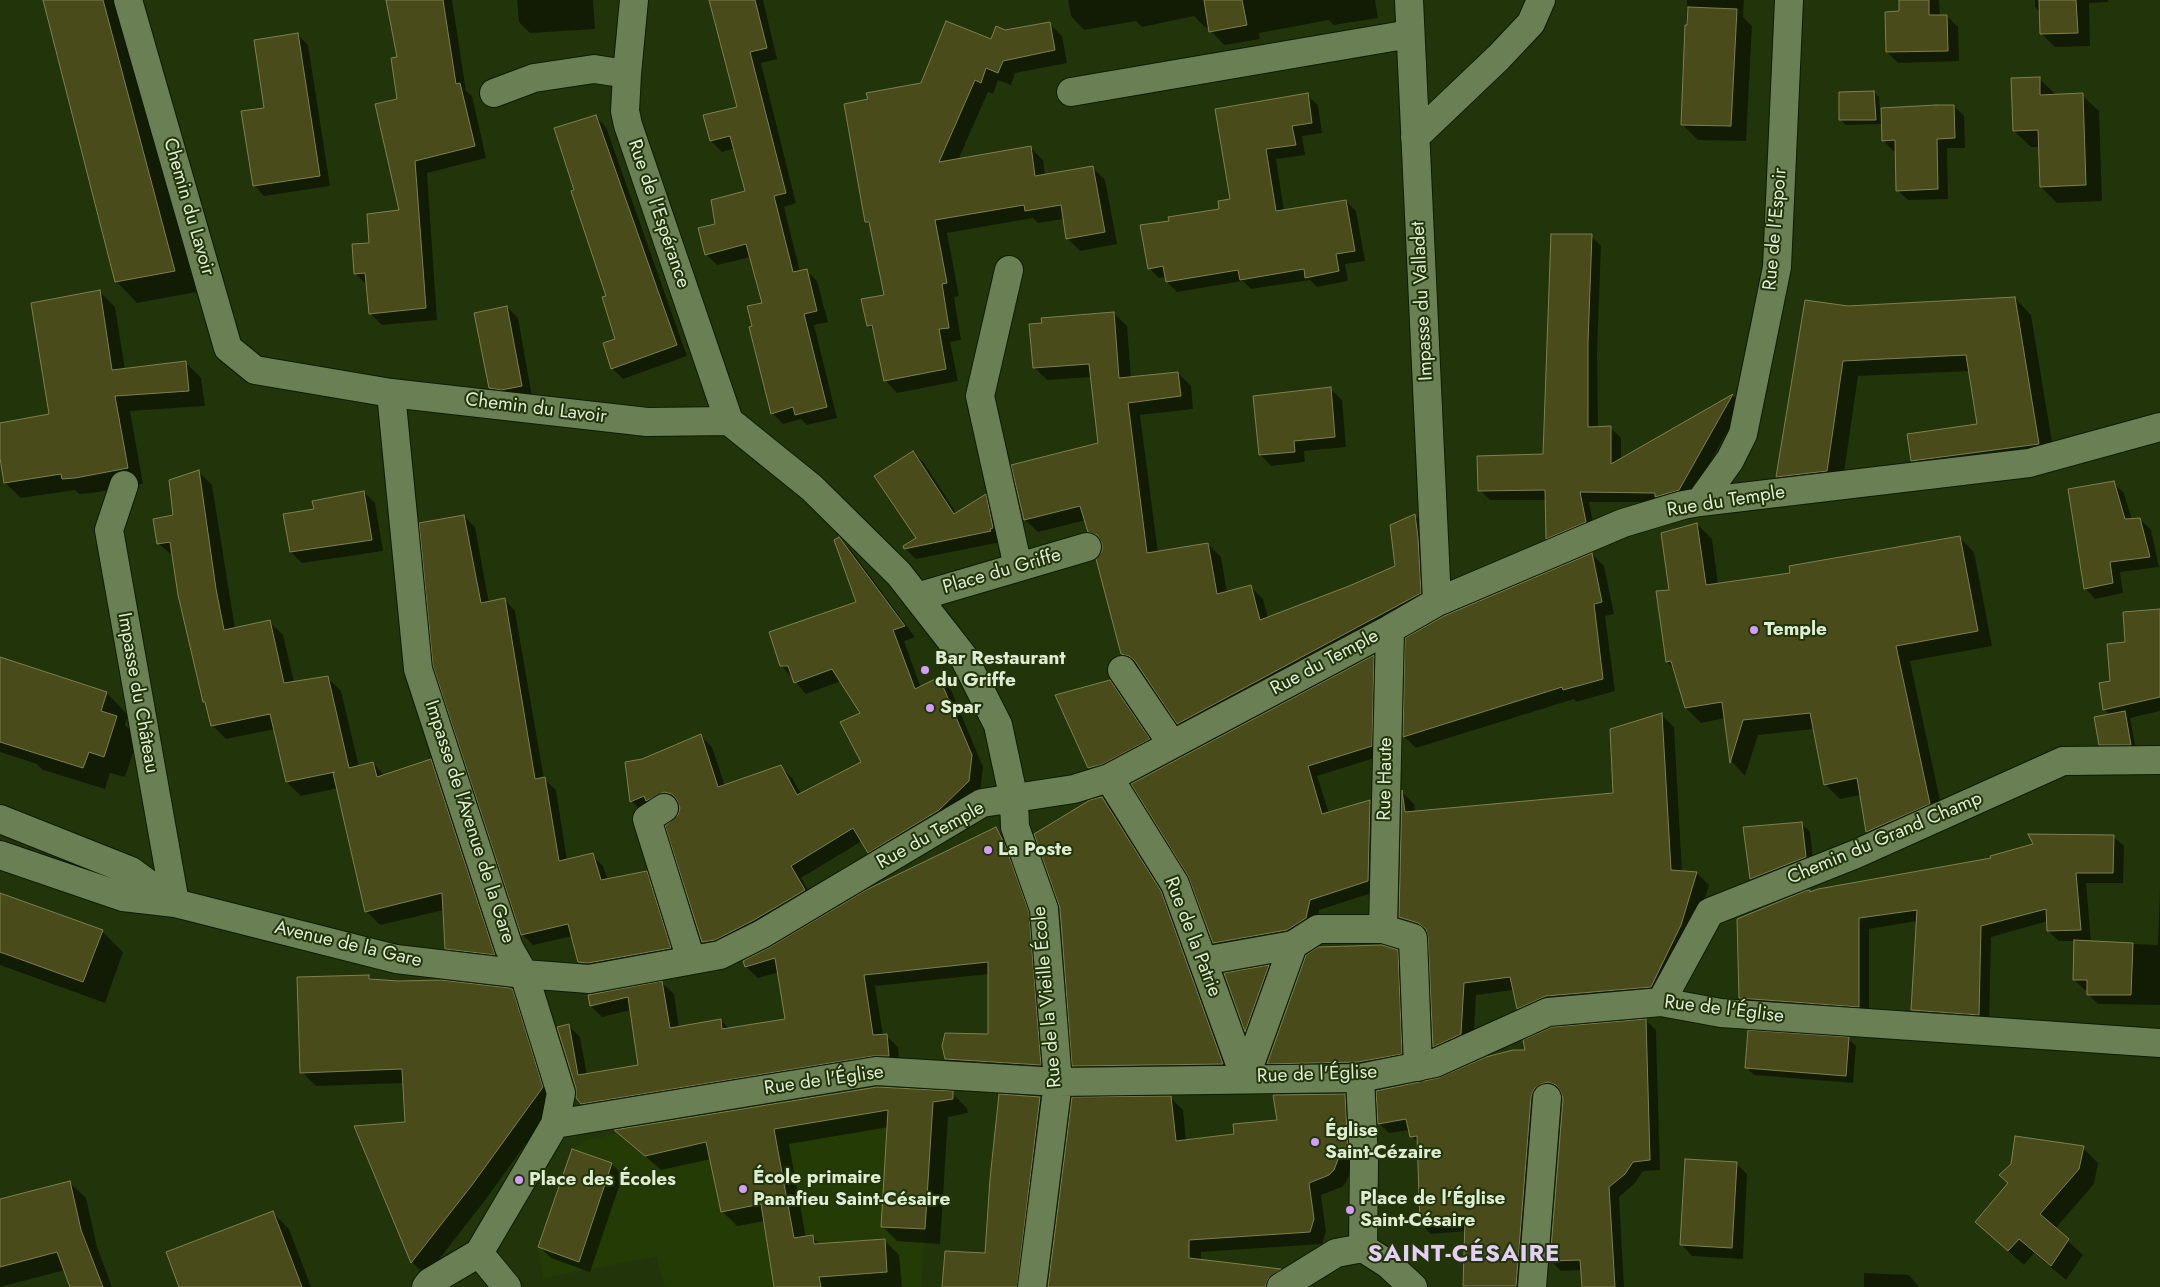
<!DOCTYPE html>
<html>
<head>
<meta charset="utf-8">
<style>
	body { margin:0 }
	canvas { display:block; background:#22350a }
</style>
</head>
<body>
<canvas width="2160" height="1287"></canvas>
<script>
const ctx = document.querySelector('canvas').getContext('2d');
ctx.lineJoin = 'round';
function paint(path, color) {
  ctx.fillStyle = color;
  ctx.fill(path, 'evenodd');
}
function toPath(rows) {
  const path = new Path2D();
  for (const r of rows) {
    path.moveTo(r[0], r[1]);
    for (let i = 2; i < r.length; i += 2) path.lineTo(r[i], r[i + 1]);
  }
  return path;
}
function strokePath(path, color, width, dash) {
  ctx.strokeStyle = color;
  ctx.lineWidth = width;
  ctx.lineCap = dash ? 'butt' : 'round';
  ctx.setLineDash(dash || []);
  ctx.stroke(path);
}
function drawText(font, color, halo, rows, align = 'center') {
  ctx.font = font + ' Jost,sans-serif';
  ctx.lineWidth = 4;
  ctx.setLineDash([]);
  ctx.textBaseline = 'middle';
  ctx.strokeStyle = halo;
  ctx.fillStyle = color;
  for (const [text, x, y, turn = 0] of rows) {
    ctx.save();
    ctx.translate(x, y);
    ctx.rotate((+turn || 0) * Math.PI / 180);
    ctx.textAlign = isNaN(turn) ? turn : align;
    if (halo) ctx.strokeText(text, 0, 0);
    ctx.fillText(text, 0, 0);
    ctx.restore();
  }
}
const built = toPath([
	[877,1084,934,1087,921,1287,665,1287,656,1256,543,1278,538,1247,572,1149,587,1140,728,1110,728,1108]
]);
const shadow = toPath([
	[45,0,118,0,196,292,137,303,116,281],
	[387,0,452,0,466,91,472,96,486,158,427,173,437,320,382,325,370,313,368,286,355,273,370,244,401,211,398,58],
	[517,0,593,0,595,29,530,33,519,22],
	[709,0,763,0,777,59,761,63,796,203,784,207,800,272,806,270,817,281,828,322,814,325,837,418,807,425,801,419,783,424,772,413,754,327,763,304,751,257,717,265,706,254,717,225,747,192,735,148,722,152,711,141,705,116,739,108],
	[1068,0,1375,0,1378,18,1334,25,1329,20,1259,33,1260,39,1224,45,1211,31,1210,27,1206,28,1194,16,1142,27,1136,21,1084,30,1071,16],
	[1687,0,1744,0,1743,17,1752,26,1746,141,1698,140,1683,125],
	[1900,0,1939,0,1940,16,1947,16,1958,27,1959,61,1898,63,1887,52,1900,12],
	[2035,0,2108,0,2108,2,2089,3,2090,46,2055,47,2041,33,2040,12,2035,7],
	[1050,24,1062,36,1067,63,1015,73,1011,85,998,80,993,94,988,92,958,160,1030,147,1043,160,1045,176,1093,168,1105,180,1117,244,1080,251,1067,238,1064,219,1038,223,1033,218,947,233,959,296,954,297,961,340,950,342,958,381,897,393,885,380,875,332,868,325,885,296,871,226,866,222,870,100,922,84,1005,31],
	[297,34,308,45,330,186,264,196,254,185,266,109],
	[2039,78,2056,95,2082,95,2099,111,2102,201,2057,203,2041,187,2039,147,2031,147,2014,131],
	[1874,92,1879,97,1880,109,1954,106,1964,116,1965,148,1947,148,1948,199,1908,200,1897,190,1896,151,1893,151,1883,140,1883,124,1846,125,1841,120],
	[1307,95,1318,105,1322,133,1302,136,1305,155,1276,159,1284,211,1346,201,1356,211,1365,261,1345,264,1348,281,1317,287,1310,280,1251,289,1243,281,1177,292,1167,282,1166,277,1159,278,1149,268,1171,222,1221,210,1231,200,1216,110],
	[595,116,606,127,687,356,623,379,612,368,616,340,608,297,575,191],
	[1591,236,1601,246,1597,352,1598,428,1611,428,1621,438,1621,460,1732,395,1742,405,1689,500,1663,502,1589,502,1595,532,1558,548,1548,538,1546,500,1490,500,1480,490,1545,455],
	[99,291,115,307,125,370,185,362,201,378,205,406,130,411,143,484,92,493,79,494,75,490,21,498,5,483,0,450,0,424,51,416],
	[2015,298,2031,315,2055,460,1929,477,1912,461,1978,425,1970,371,1858,376,1842,487,1793,493,1777,477,1848,307],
	[507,307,518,318,532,397,501,399,490,388],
	[1114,313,1127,326,1131,378,1178,373,1191,386,1193,409,1140,415,1158,553,1208,544,1221,557,1227,593,1250,586,1263,599,1268,618,1350,587,1396,567,1415,516,1427,528,1433,606,1191,736,1178,723,1141,668,1135,667,1122,654,1103,544,1089,531,1086,520,1038,532,1025,520,1100,444,1092,377,1047,380,1034,367],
	[1331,389,1342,400,1346,447,1304,451,1305,462,1271,466,1261,455],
	[913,452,924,463,957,514,986,496,996,507,1001,542,916,559,905,548,918,538],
	[198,471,212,485,235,629,269,621,283,635,294,682,327,677,341,691,359,767,373,763,385,776,431,760,445,775,508,968,460,963,446,948,444,910,380,925,366,911,338,788,301,796,287,782,275,729,226,739,212,725,207,704,204,701,174,557,158,543,175,516],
	[2113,483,2124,493,2132,520,2140,519,2151,530,2159,567,2120,572,2123,593,2095,599,2085,588],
	[364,492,375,503,383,551,302,563,291,552,315,510],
	[464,516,475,527,489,603,505,600,515,611,544,779,556,790,567,861,592,855,603,866,608,880,647,873,658,884,681,959,590,973,579,962,573,936,533,945,522,934],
	[1697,524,1712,539,1718,584,1791,574,1959,537,1974,552,1992,646,1910,661,1944,819,1882,846,1867,832,1861,795,1840,799,1825,784,1814,729,1758,735,1745,776,1732,762,1725,718,1701,723,1686,708,1675,670,1667,662,1658,592,1670,592],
	[839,539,851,550,915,637,904,641,921,688,939,679,951,690,983,767,980,792,880,863,869,852,862,841,801,878,815,902,715,953,703,942,679,815,680,804,676,803,643,812,631,801,642,760,700,735,712,747,725,786,780,766,792,778,801,794,863,763,862,713,841,681,806,694,781,665,857,603],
	[1592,554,1604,566,1614,614,1605,616,1615,691,1576,702,1574,699,1416,748,1404,736],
	[2160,610,2160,711,2130,718,2136,749,2106,750,2100,744,2110,715,2104,709,2111,682,2127,643],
	[0,656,9,662,107,693,128,715,125,725,138,738,125,777,110,773,105,789,43,770,37,764,0,752],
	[1374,657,1383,667,1381,756,1317,776,1329,813,1370,801,1380,811,1378,891,1319,910,1316,928,1224,953,1214,943,1189,875],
	[1110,682,1127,699,1165,756,1106,784,1089,767],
	[1662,715,1674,727,1682,872,1697,873,1709,885,1693,938,1664,999,1530,1021,1518,1008,1514,990,1476,995,1473,1047,1447,1059,1434,1046,1429,935,1413,930,1400,917,1403,793,1414,804,1415,812,1614,794],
	[1102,798,1115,811,1173,905,1235,1076,1086,1078,1074,1066,1061,907],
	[1801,823,1810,832,1814,866,1759,887,1751,879,1744,829],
	[996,829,1007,840,1040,925,1052,1076,958,1071,946,1059,989,1036,989,974,875,986,883,1035,886,1035,898,1047,900,1067,593,1115,582,1103,569,1026,580,1037,587,1075,640,1066,631,1010,602,1017,591,1006,662,983,674,994,679,1028,721,1020,729,1029,786,1020,779,972,758,978,746,967,745,962],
	[2113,836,2124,846,2123,883,2086,883,2091,942,2158,945,2160,887,2160,1005,2098,1004,2088,994,2088,990,2085,990,2074,980,2075,941,2059,941,2048,931,2048,921,1991,937,1989,1025,1922,1020,1912,1009,1917,921,1869,929,1869,1016,1751,1008,1740,998,1810,892,1811,893],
	[0,894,102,931,123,952,105,1003,0,965],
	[1397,951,1406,959,1410,1062,1276,1071,1268,1063],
	[1269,966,1279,977,1256,1042,1246,1031,1225,974],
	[368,976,373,980,512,991,526,1005,556,1102,486,1199,426,1276,412,1262,356,1127,407,1123,404,1083,316,1086,302,1072],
	[1646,1020,1656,1030,1660,1170,1643,1171,1634,1184,1619,1197,1624,1287,1583,1287,1582,1270,1561,1271,1551,1261,1564,1099,1563,1093,1560,1092,1551,1093,1527,1287,1466,1287,1466,1231,1431,1234,1421,1224,1419,1144,1412,1136,1410,1130,1389,1133,1379,1123,1438,1080,1526,1052],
	[1849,1039,1856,1046,1853,1083,1754,1075,1747,1068],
	[952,1093,967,1108,968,1113,948,1117,940,1244,897,1241,882,1226,889,1127,789,1144,806,1238,812,1237,820,1244,884,1240,899,1255,902,1287,775,1287,765,1221,737,1226,722,1211,711,1159,661,1170,617,1131],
	[1345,1095,1357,1108,1352,1166,1346,1183,1342,1187,1321,1195,1326,1232,1322,1244,1201,1252,1201,1260,1280,1270,1292,1282,1286,1287,1049,1287,1170,1097,1183,1110,1186,1141,1236,1135,1279,1121],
	[1040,1098,1052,1110,1030,1287,943,1287,986,1254],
	[2083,1148,2098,1163,2094,1184,2055,1229,2083,1255,2066,1280,2034,1253,2024,1265,1992,1237],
	[573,1150,612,1164,623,1175,590,1272,551,1258,540,1247],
	[1736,1163,1747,1174,1743,1259,1692,1256,1681,1244],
	[70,1183,86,1198,97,1247,112,1287,71,1287,65,1270,0,1287,0,1200],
	[273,1213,289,1229,311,1287,180,1287],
	[1864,1273,1909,1275,1919,1287,1864,1287]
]);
const building = toPath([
	[43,0,103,0,175,271,115,282,43,0],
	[386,0,443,0,456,84,460,83,475,146,415,161,426,308,369,314,365,273,354,274,352,244,369,243,367,214,399,210,375,104,397,99,391,58,397,57,386,0],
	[709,0,755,0,767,48,750,52,786,193,774,196,793,272,807,269,817,311,804,314,827,407,795,415,793,407,771,414,749,327,752,326,747,306,762,303,746,244,705,255,698,228,715,224,711,200,745,191,730,136,710,141,703,115,737,107,709,0],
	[1204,0,1242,0,1247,25,1209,32,1204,0],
	[1899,0,1929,0,1929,15,1947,15,1948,51,1886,52,1885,12,1899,11,1899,0],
	[2039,0,2076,0,2078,33,2040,34,2039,0],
	[1688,7,1737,9,1731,126,1681,125,1685,25,1687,25,1688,7],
	[946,21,991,39,996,26,1005,30,1050,22,1055,50,1003,61,998,73,986,68,981,83,975,80,939,162,1031,146,1035,176,1093,166,1105,232,1066,239,1061,205,1025,211,1024,205,935,220,947,283,942,284,949,328,939,329,946,369,884,381,872,325,867,326,861,299,884,295,869,222,865,222,844,104,868,99,866,93,921,83,946,21],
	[298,33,320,176,253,186,241,111,264,108,254,40,298,33],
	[2040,77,2040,95,2083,93,2086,185,2040,187,2038,130,2013,131,2011,78,2040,77],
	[1874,91,1876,120,1839,120,1839,92,1874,91],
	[1308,93,1312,123,1292,126,1296,145,1266,149,1276,211,1346,200,1355,251,1336,254,1339,271,1305,278,1304,269,1240,280,1238,270,1166,282,1163,266,1148,269,1140,225,1169,221,1168,217,1219,209,1218,201,1230,199,1215,109,1308,93],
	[1936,105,1954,105,1955,138,1937,139,1938,189,1896,191,1895,140,1882,141,1881,108,1936,105],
	[596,115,677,345,611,369,603,343,615,339,602,297,606,296,571,191,574,190,554,128,596,115],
	[1551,234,1592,234,1588,342,1588,427,1611,426,1611,464,1733,394,1679,490,1655,497,1655,493,1580,492,1586,522,1546,539,1545,490,1478,491,1477,456,1543,454,1551,234],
	[100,290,112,370,186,361,189,391,115,396,128,468,75,478,62,479,61,474,4,483,0,458,0,423,49,414,31,303,100,290],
	[2015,297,2039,444,1911,461,1907,434,1977,424,1966,355,1843,361,1827,471,1776,477,1805,300,1848,306,2015,297],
	[507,306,522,386,501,390,489,388,474,313,507,306],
	[1114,312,1119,378,1178,372,1181,396,1128,403,1147,553,1208,543,1217,594,1251,585,1260,620,1349,586,1395,566,1390,525,1415,514,1418,538,1421,593,1177,724,1135,661,1129,656,1121,654,1096,559,1102,551,1102,543,1097,535,1088,532,1080,506,1024,520,1011,465,1098,443,1089,364,1033,368,1029,324,1042,323,1041,318,1114,312],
	[1331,387,1335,437,1294,441,1295,452,1259,455,1253,396,1331,387],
	[913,451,954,514,986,494,993,528,990,529,991,531,904,549,903,546,916,538,874,476,913,451],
	[199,470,216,589,224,630,270,620,284,683,328,676,349,768,373,762,377,777,431,759,495,955,445,949,442,893,365,912,333,773,335,772,286,782,270,714,211,726,205,702,203,702,178,595,170,542,157,544,153,519,173,515,169,480,199,470],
	[2114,481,2125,519,2140,518,2150,557,2110,562,2113,583,2084,589,2068,489,2114,481],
	[364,491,372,540,290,552,283,514,314,509,312,501,364,491],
	[464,515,481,603,505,598,535,779,545,777,559,861,593,853,601,880,647,871,671,948,588,963,578,962,568,924,521,935,433,666,419,523,464,515],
	[1697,523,1706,585,1790,573,1789,566,1960,536,1978,631,1896,646,1930,804,1866,832,1857,778,1824,785,1810,713,1743,720,1730,763,1722,702,1685,708,1671,661,1666,662,1656,591,1669,590,1661,533,1697,523],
	[839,537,905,626,893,630,915,689,939,677,972,755,969,781,939,810,868,853,853,828,791,866,805,890,754,920,715,940,702,942,665,826,678,815,680,808,677,800,672,794,664,792,646,801,644,796,630,802,625,762,642,759,701,734,718,787,781,765,797,795,861,762,840,722,860,713,832,669,794,683,788,666,780,666,769,632,856,602,834,540,839,537],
	[1592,553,1602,602,1594,604,1603,679,1563,690,1562,687,1403,737,1405,638,1444,616,1592,553],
	[2160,609,2160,697,2103,710,2099,683,2110,681,2107,644,2125,642,2123,612,2160,609],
	[1374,655,1372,746,1308,766,1322,814,1370,800,1368,881,1310,900,1306,918,1287,930,1213,943,1188,876,1131,784,1374,655],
	[0,657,107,692,101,711,117,716,104,757,89,752,83,768,0,742,0,657],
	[1110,680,1150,739,1103,764,1088,768,1055,695,1110,680],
	[2125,711,2131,745,2099,745,2094,717,2125,711],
	[1662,713,1671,870,1697,872,1681,925,1651,987,1546,996,1517,1009,1510,977,1464,983,1461,1034,1433,1047,1428,937,1426,929,1418,923,1399,917,1402,790,1405,812,1613,793,1610,729,1662,713],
	[1102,797,1161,891,1223,1064,1072,1066,1060,908,1034,834,1090,800,1102,797],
	[1802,822,1806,857,1750,879,1743,827,1802,822],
	[996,827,1005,845,1029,912,1041,1065,945,1059,942,1046,945,1033,988,1034,988,962,864,975,873,1035,887,1034,889,1056,873,1056,581,1104,576,1098,576,1088,557,1027,569,1024,578,1075,638,1065,628,997,590,1006,588,995,662,981,670,1028,721,1019,722,1029,785,1019,775,958,745,967,743,961,770,947,866,890,996,827],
	[2028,834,2114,835,2113,873,2076,873,2081,930,2047,931,2046,909,1981,926,1979,1015,1911,1010,1917,910,1859,918,1859,1007,1739,998,1737,919,1805,891,1810,890,1810,892,1818,889,1991,858,1990,856,2033,844,2028,834],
	[0,893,103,930,83,982,0,952,0,893],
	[2074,940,2133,943,2131,995,2087,995,2087,980,2073,980,2074,940],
	[1382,945,1398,950,1402,1054,1358,1062,1267,1064,1306,955,1318,947,1382,945],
	[1269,965,1245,1032,1224,973,1269,965],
	[369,975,369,979,399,981,441,980,510,988,513,990,543,1087,472,1185,411,1263,354,1126,405,1122,402,1069,300,1073,297,977,369,975],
	[1646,1019,1650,1160,1633,1162,1625,1174,1609,1187,1615,1287,1582,1287,1580,1260,1550,1261,1563,1099,1561,1092,1556,1085,1548,1082,1541,1084,1534,1089,1531,1097,1516,1286,1463,1286,1465,1221,1420,1224,1417,1136,1410,1137,1406,1119,1378,1124,1376,1091,1438,1078,1486,1057,1513,1050,1525,1050,1523,1040,1552,1027,1646,1019],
	[1748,1030,1849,1037,1846,1076,1745,1068,1748,1030],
	[877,1087,953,1091,953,1099,933,1102,925,1229,881,1227,888,1110,774,1129,794,1238,813,1235,814,1244,885,1239,887,1272,819,1277,821,1287,774,1287,761,1204,721,1212,706,1142,645,1156,614,1130,877,1087],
	[999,1094,1040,1097,1017,1287,942,1287,945,1251,985,1253,990,1179,999,1094],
	[1345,1094,1348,1153,1340,1154,1334,1170,1329,1175,1309,1183,1314,1219,1310,1232,1189,1240,1189,1258,1281,1269,1268,1279,1265,1287,1048,1287,1072,1097,1171,1096,1176,1141,1234,1134,1233,1124,1277,1120,1273,1095,1345,1094],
	[2015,1136,2084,1146,2079,1169,2040,1214,2069,1239,2051,1266,2019,1239,2008,1251,1975,1222,2008,1183,1999,1175,2011,1164,2015,1136],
	[572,1149,612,1163,579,1262,538,1247,572,1149],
	[1685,1159,1737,1162,1732,1248,1680,1245,1685,1159],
	[70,1181,81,1230,103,1287,70,1287,57,1252,0,1267,0,1199,70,1181],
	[273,1211,302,1287,179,1287,166,1252,273,1211]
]);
const minor = toPath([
	[128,0,228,348,255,370,391,393,647,422,729,421,812,488,899,574,963,656,998,725,1014,800,1015,827,1044,909,1058,1082,1032,1287],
	[634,0,627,74,625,111,628,125,729,421],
	[1409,0,1437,602],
	[1071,92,1410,34],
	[494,93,534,78,594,69,627,74],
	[1415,137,1499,57,1531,23,1541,0],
	[1009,270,980,396,1018,567],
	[391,393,418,669,509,948,524,974,561,1093,555,1124,479,1253,430,1282,426,1287],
	[124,485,109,530,175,903],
	[1700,502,1730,460,1743,434,1777,267,1789,0],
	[917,597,1087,547],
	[1122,670,1172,744],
	[1109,778,1175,884,1245,1078],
	[664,808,647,819,691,960],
	[0,819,131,871,173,902],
	[0,855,123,897,175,903,396,959,524,974,589,979,720,955,762,934,982,803,1074,789,1109,778,1390,629,1437,602,1623,523,1683,505,1700,502,2029,463,2160,427],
	[1383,929,1390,629],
	[1203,961,1293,945],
	[1661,1002,1710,912,1856,854,2063,761,2160,760],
	[1245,1078,1293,945,1318,929,1383,929,1413,938,1418,1067],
	[555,1124,876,1071,1058,1082,1360,1078,1435,1063,1548,1012,1661,1002,1721,1013,2160,1043],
	[1363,1248,1388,1264,1413,1287],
	[479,1253,507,1287],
	[1281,1287,1336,1253,1363,1248,1364,1161,1360,1078],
	[1532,1287,1547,1098]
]);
const markers = [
	[1754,630,5,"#d49cfc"],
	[925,670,5,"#d49cfc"],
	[930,708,5,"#d49cfc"],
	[988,850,5,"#d49cfc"],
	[1315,1142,5,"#d49cfc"],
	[519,1180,5,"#d49cfc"],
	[743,1189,5,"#d49cfc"],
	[1350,1210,5,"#d49cfc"]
];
const streetNames = [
	["Chemin du Lavoir",188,207,74],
	["Rue de l'Espérance",658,214,71],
	["Rue de l'Espoir",1776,229,-85],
	["Impasse du Valladet",1423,301,-93],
	["Chemin du Lavoir",536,409,7],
	["Rue du Temple",1726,502,-9],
	["Place du Griffe",1002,572,-16],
	["Rue du Temple",1325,663,-28],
	["Impasse du Château",137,693,80],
	["Rue Haute",1386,779,-89],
	["Impasse de l'Avenue de la Gare",469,822,72],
	["Rue du Temple",931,836,-29],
	["Chemin du Grand Champ",1885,839,-23],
	["Rue de la Patrie",1192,937,69],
	["Avenue de la Gare",348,945,13],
	["Rue de la Vieille École",1048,997,-95],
	["Rue de l'Église",1724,1010,7],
	["Rue de l'Église",1317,1075,-2],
	["Rue de l'Église",824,1081,-8]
];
const poiNames = [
	["Temple",1764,630],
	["Bar Restaurant",935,659],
	["du Griffe",935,681],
	["Spar",940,708],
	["La Poste",998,850],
	["Église",1325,1131],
	["Saint-Cézaire",1325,1153],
	["École primaire",753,1178],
	["Panafieu Saint-Césaire",753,1200],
	["Place des Écoles",529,1180],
	["Place de l'Église",1360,1199],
	["Saint-Césaire",1360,1221]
];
const districtNames = [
	["SAINT-CÉSAIRE",1464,1255]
];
paint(built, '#253b06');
paint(shadow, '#0007');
paint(building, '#4a4b1b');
strokePath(building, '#7d7f4e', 1);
strokePath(minor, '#0d1b00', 30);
strokePath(minor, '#6a8054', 28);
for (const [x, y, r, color] of markers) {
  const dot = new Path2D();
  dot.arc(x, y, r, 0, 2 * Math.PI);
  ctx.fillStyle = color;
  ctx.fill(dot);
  strokePath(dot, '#22350a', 2);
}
drawText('19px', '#e0edd5', '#22350a', streetNames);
drawText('bold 19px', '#e0edd5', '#22350a', poiNames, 'left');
ctx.letterSpacing = '1px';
drawText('bold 24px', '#e5cff7', '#22350a', districtNames);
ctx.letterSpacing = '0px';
</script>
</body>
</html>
